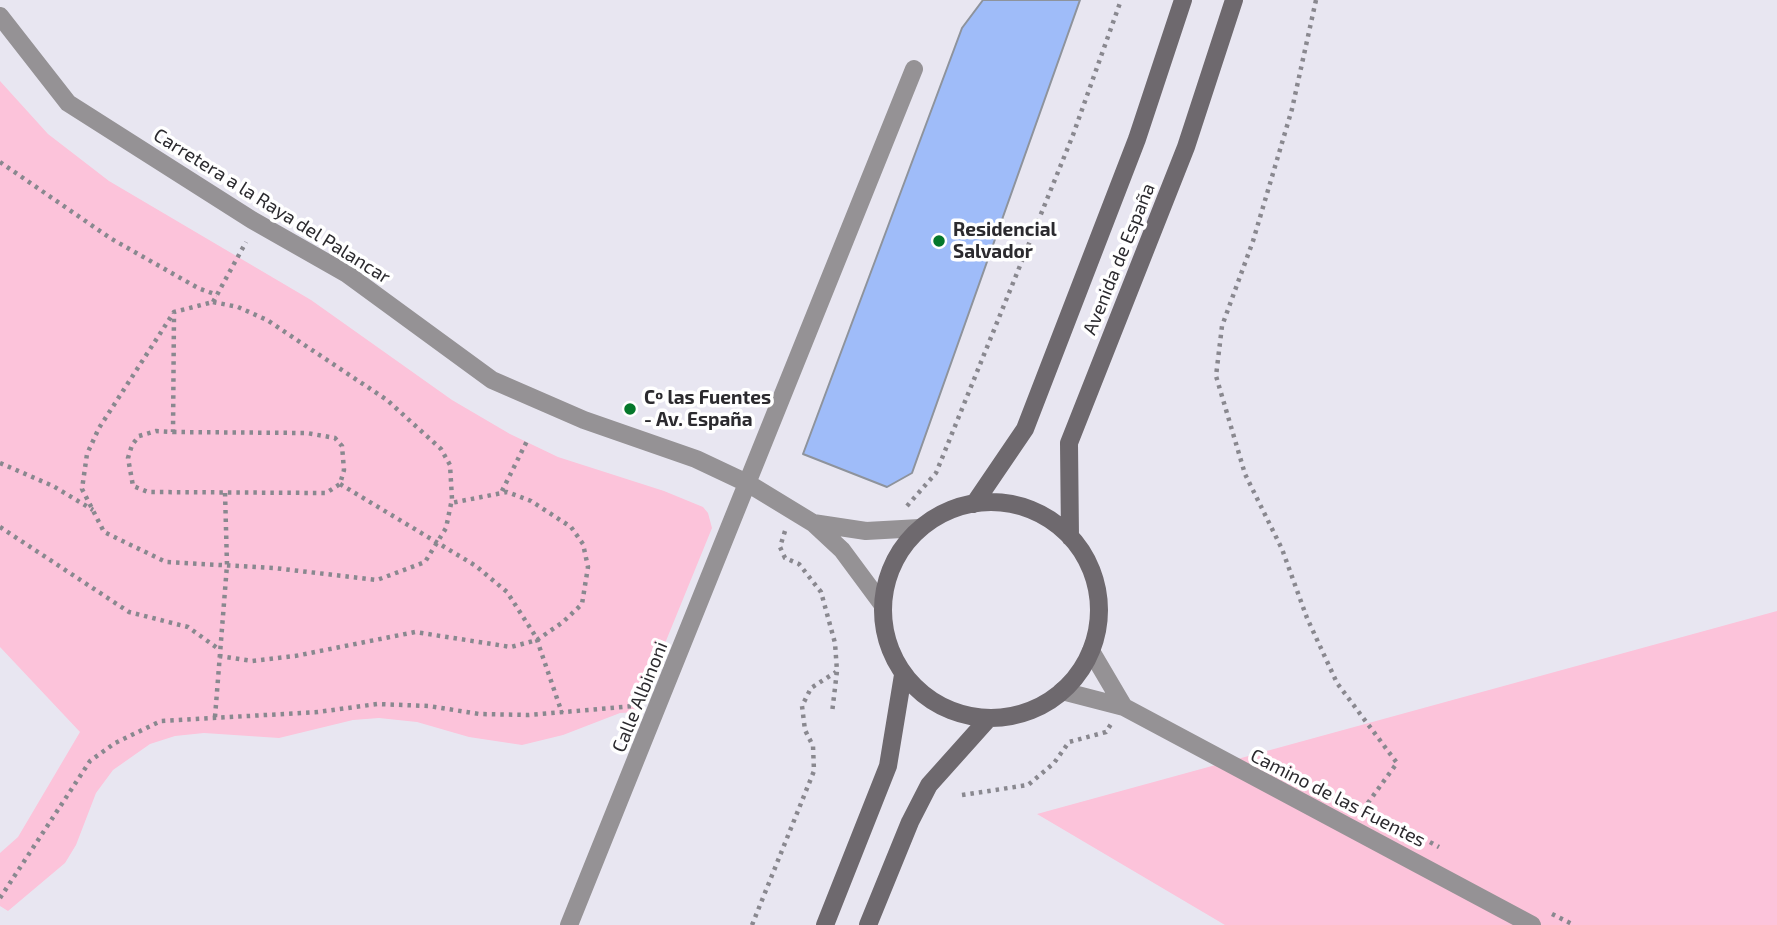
<!DOCTYPE html>
<html>
<head>
<meta charset="utf-8">
<style>
	body { margin:0 }
	canvas { display:block; background:#e8e6f1 }
</style>
</head>
<body>
<canvas width="1777" height="925"></canvas>
<script>
const ctx = document.querySelector('canvas').getContext('2d');
ctx.lineJoin = 'round';
function paint(path, color) {
  ctx.fillStyle = color;
  ctx.fill(path, 'evenodd');
}
function toPath(rows) {
  const path = new Path2D();
  for (const r of rows) {
    if (r.length === 3) {
      path.moveTo(r[0] + r[2], r[1]);
      path.arc(r[0], r[1], r[2], 0, 2 * Math.PI);
      continue;
    }
    path.moveTo(r[0], r[1]);
    for (let i = 2; i < r.length; i += 2) path.lineTo(r[i], r[i + 1]);
  }
  return path;
}
function strokePath(path, color, width, dash) {
  ctx.strokeStyle = color;
  ctx.lineWidth = width;
  ctx.lineCap = dash ? 'butt' : 'round';
  ctx.setLineDash(dash || []);
  ctx.stroke(path);
}
function drawText(font, color, halo, rows, align = 'center') {
  ctx.font = font + ' "Exo 2",sans-serif';
  ctx.lineWidth = 7;
  ctx.setLineDash([]);
  ctx.textBaseline = 'middle';
  ctx.strokeStyle = halo;
  ctx.fillStyle = color;
  for (const [text, x, y, turn = 0] of rows) {
    ctx.save();
    ctx.translate(x, y);
    ctx.rotate((+turn || 0) * Math.PI / 180);
    ctx.textAlign = isNaN(turn) ? turn : align;
    if (halo) ctx.strokeText(text, 0, 0);
    ctx.fillText(text, 0, 0);
    ctx.restore();
  }
}
const green = toPath([
	[0,81,48,134,109,181,311,300,452,400,510,434,558,457,664,491,703,507,708,513,712,528,637,712,620,713,563,735,522,745,469,737,417,722,379,718,353,720,279,738,204,733,175,736,150,744,113,770,96,793,76,845,65,863,8,911,0,906,0,853,18,837,80,732,0,647],
	[1777,611,1777,925,1225,925,1037,814]
]);
const building = toPath([
	[983,0,1080,0,912,473,887,487,803,454,962,28,983,0]
]);
const path = toPath([
	[1316,0,1292,109,1253,241,1222,326,1216,376,1245,474,1282,549,1307,618,1337,683,1397,763,1362,811],
	[0,162,110,238,198,288,217,295],
	[213,302,238,307,267,320,387,400,441,449,450,465,452,499,446,528,425,562,377,580,274,568,166,562,104,532,82,489,87,454,99,428,174,312,213,302],
	[213,302,246,242],
	[173,432,307,433,335,438,342,446,344,470,340,484,326,493,148,492,133,486,128,458,132,445,139,436,156,431,173,432,174,313],
	[0,463,53,486,93,510],
	[340,484,476,566,507,592,536,637,562,713],
	[502,491,527,441],
	[907,506,936,473,1073,135,1121,0],
	[0,527,129,612,188,627,220,650],
	[785,531,780,547,785,558,799,564,821,592,835,643,837,671,832,713],
	[219,656,252,661,295,656,415,632,511,647,537,640,563,622,582,604,588,567,583,544,571,527,531,501,507,492,451,503],
	[215,717,227,565,225,492],
	[962,795,1028,785,1054,763,1069,742,1106,732,1111,724],
	[1385,818,1439,847],
	[0,898,90,761,115,743,161,721,318,712,377,704,429,706,479,714,529,715,634,706],
	[1552,914,1574,925],
	[752,925,814,771,813,746,805,730,802,706,811,688,836,672]
]);
const minor = toPath([
	[0,16,68,103,252,220,347,274,492,380,584,420,696,459,749,484,813,523,842,550,882,604],
	[813,523,866,531,920,528],
	[569,925,914,69]
]);
const tertiary = toPath([
	[1091,651,1124,707],
	[1062,691,1124,707,1532,925]
]);
const secondary = toPath([
	[991,610,108],
	[974,504,1025,429,1137,139,1183,0],
	[1070,537,1069,443,1186,147,1234,0],
	[825,925,888,766,903,675],
	[868,925,910,822,929,785,989,718]
]);
const markers = [
	[939,241,7,"#05772b"],
	[630,409,7,"#05772b"]
];
const streetNames = [
	["Carretera a la Raya del Palancar",272,206,32],
	["Avenida de España",1119,259,-68],
	["Calle Albinoni",640,697,-68],
	["Camino de las Fuentes",1338,798,27]
];
const poiNames = [
	["Residencial",953,230],
	["Salvador",953,252],
	["Cº las Fuentes",644,398],
	["- Av. España",644,420]
];
paint(green, '#fcc3da');
paint(building, '#9fbcf9');
strokePath(building, '#8e939c', 2);
strokePath(path, '#89888f', 4.5, [3.5, 5]);
strokePath(minor, '#959295', 18);
strokePath(tertiary, '#959295', 18);
strokePath(secondary, '#6e696e', 18);
for (const [x, y, r, color] of markers) {
  const dot = new Path2D();
  dot.arc(x, y, r, 0, 2 * Math.PI);
  ctx.fillStyle = color;
  ctx.fill(dot);
  strokePath(dot, '#fff', 2.5);
}
drawText('19px', '#2b2a2e', '#fff', streetNames);
drawText('bold 19px', '#2b2a2e', '#fff', poiNames, 'left');
</script>
</body>
</html>
